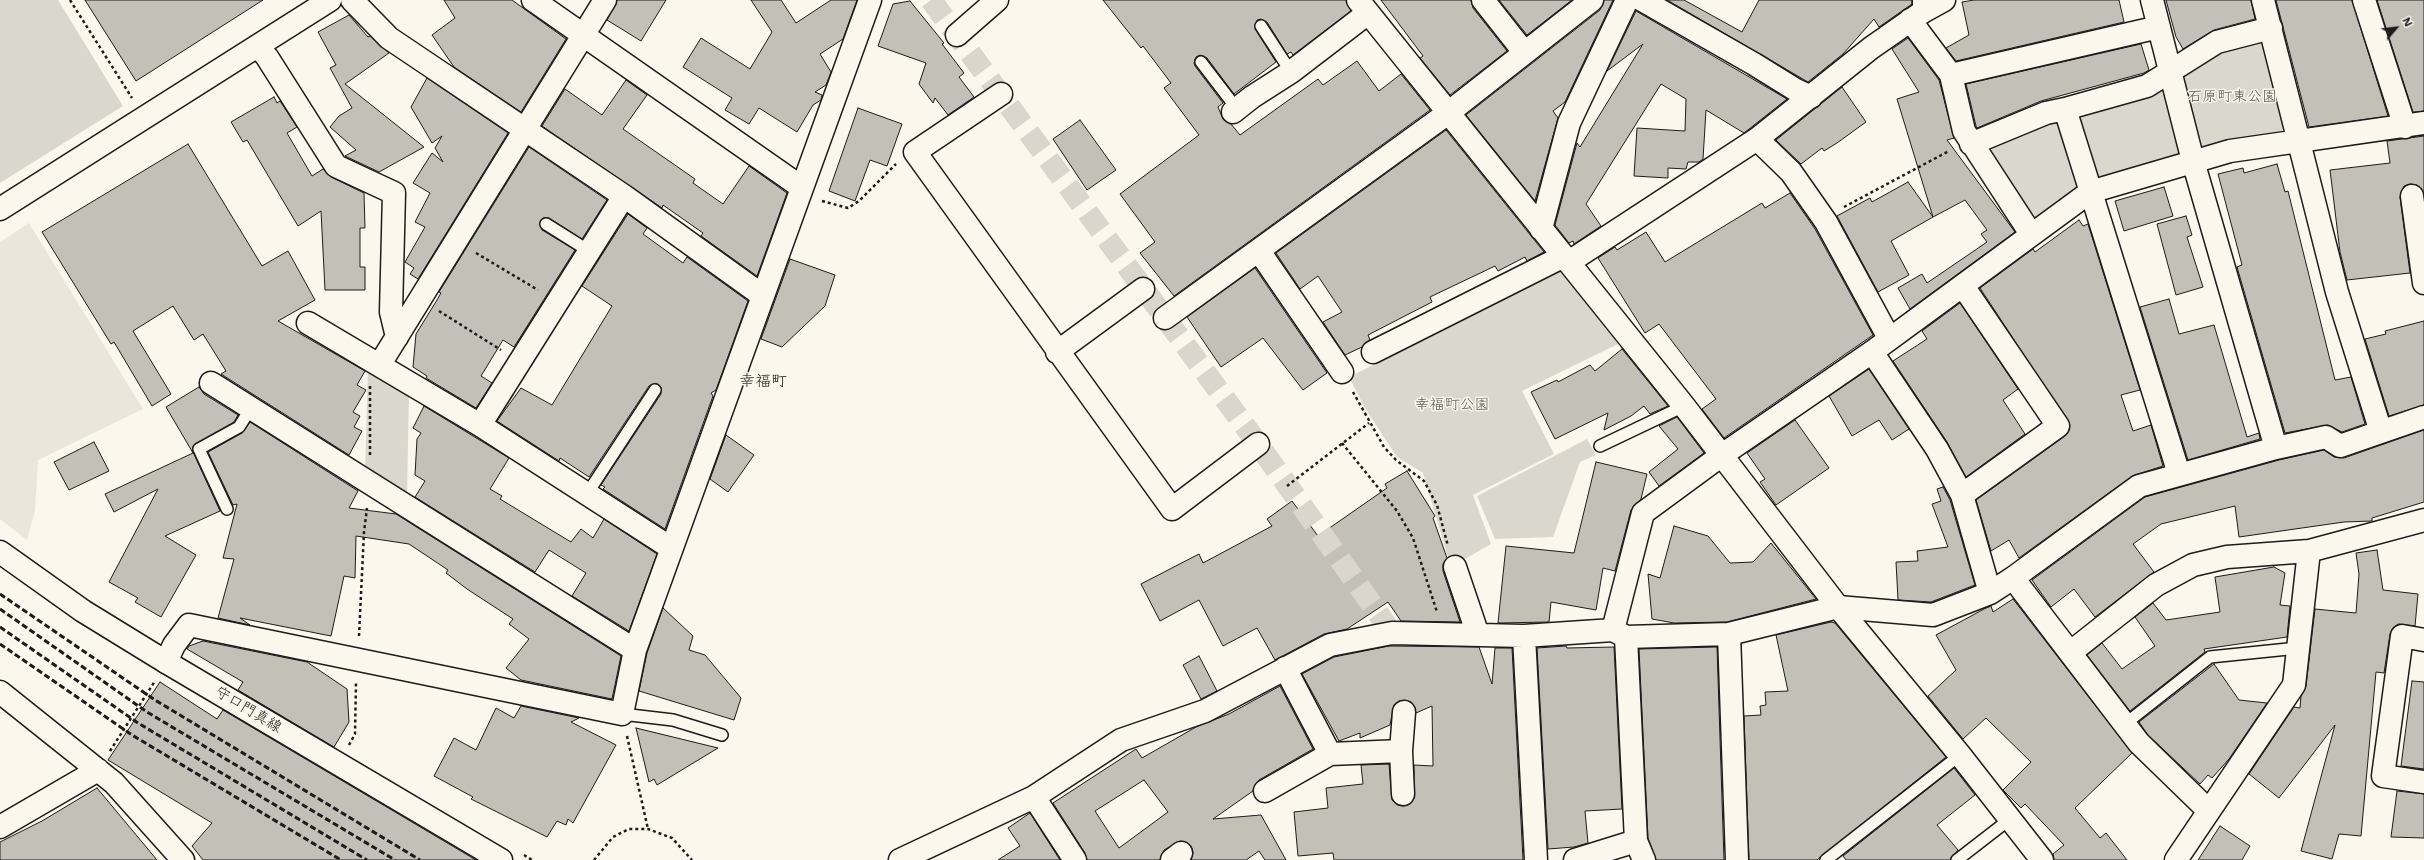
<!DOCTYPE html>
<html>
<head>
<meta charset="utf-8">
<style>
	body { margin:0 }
	#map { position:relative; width:2424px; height:860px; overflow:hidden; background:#fbf7ec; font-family:"Shantell Sans",sans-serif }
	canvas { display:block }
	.north { position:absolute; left:2376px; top:8px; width:40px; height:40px; -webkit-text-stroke:3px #fbf7ec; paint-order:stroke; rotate:62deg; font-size:11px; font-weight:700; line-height:16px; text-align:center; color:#1c1c1c }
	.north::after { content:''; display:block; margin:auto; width:14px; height:18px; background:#1c1c1c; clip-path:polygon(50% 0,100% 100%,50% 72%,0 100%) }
</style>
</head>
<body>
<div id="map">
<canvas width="2424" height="860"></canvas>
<div class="north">N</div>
</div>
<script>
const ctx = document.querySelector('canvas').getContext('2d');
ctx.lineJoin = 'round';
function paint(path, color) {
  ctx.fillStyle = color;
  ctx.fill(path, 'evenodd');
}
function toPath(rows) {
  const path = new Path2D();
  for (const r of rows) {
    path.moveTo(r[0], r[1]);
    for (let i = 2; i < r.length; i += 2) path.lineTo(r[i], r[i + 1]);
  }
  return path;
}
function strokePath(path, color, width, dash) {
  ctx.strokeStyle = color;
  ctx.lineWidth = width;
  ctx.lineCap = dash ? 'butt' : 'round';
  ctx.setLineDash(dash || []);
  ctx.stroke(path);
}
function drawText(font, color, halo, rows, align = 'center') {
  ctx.font = font + ' "Shantell Sans","Klee One",sans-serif';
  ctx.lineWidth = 3;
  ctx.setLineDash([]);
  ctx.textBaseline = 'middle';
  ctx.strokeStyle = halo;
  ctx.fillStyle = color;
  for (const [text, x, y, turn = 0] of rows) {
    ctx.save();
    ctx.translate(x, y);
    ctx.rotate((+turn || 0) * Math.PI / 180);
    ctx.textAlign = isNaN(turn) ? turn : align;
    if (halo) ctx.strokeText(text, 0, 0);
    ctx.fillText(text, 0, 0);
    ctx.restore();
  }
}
const built = toPath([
	[29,223,143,409,38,460,35,511,27,540,0,519,0,242]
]);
const green = toPath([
	[0,0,58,0,123,106,0,183],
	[2259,38,2266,46,2289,123,2279,134,2039,219,2029,217,1988,158,1993,147,2219,50],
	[1560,271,1618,344,1522,391,1554,454,1473,495,1491,544,1451,567,1423,473,1397,457,1365,408,1349,377],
	[368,366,409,393,407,494,365,473],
	[1587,439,1596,455,1580,462,1553,537,1495,539,1477,496]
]);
const building = toPath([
	[85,0,263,0,136,81,85,0],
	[444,0,512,0,566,39,521,112,454,67,432,35,455,18,444,0],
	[617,0,666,0,641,41,607,20,617,0],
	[751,0,781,0,796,23,831,0,857,0,843,39,820,54,831,72,826,85,815,92,822,95,821,100,813,105,797,132,759,108,749,124,725,110,732,98,683,67,701,38,750,69,772,32,751,0],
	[1103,0,1346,0,1351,11,1293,55,1291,52,1287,54,1267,22,1261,19,1257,20,1255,29,1276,62,1234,94,1207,58,1200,55,1196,57,1194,63,1195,66,1223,103,1218,107,1223,119,1231,124,1240,135,1318,79,1323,85,1357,61,1379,91,1401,74,1430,110,1174,296,1140,253,1155,242,1120,194,1199,135,1164,88,1171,83,1143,46,1141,48,1103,0],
	[1381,0,1471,0,1473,8,1507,51,1450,95,1420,58,1423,56,1381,0],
	[1499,0,1572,0,1527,35,1499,0],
	[1604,0,1613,0,1565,102,1553,111,1558,118,1535,201,1466,115,1600,10,1604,0],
	[1667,0,1684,0,1742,32,1759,0,1912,0,1912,4,1879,27,1874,19,1843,54,1808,82,1667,0],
	[1974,0,2119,0,2124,22,1956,61,1946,48,1969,35,1962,2,1974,0],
	[2166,0,2251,0,2255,19,2214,30,2183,49,2176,37,2166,0],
	[2276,0,2352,0,2388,116,2309,127,2276,0],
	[2377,0,2424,0,2424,111,2413,112,2377,0],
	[910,1,944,43,942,44,964,73,959,77,974,97,948,115,935,98,933,103,919,84,926,63,878,46,893,4,910,1],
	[1636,11,1787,99,1744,133,1706,110,1703,159,1699,162,1688,162,1686,169,1668,168,1668,178,1634,176,1637,128,1685,131,1686,99,1661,84,1586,204,1601,226,1574,244,1573,241,1569,243,1555,225,1577,143,1580,147,1643,44,1607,71,1636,11],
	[349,15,368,37,370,36,389,53,345,84,424,147,379,172,345,156,356,150,330,127,339,116,352,108,330,68,336,65,318,32,349,15],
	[1908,38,1939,80,1954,138,1947,140,2015,232,1910,309,1898,288,1922,274,1927,283,1987,242,1981,234,1987,230,1965,200,1933,217,1897,99,1919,92,1892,49,1908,38],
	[2141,44,2149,70,2144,73,2041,101,1977,128,1976,126,1966,84,2141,44],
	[427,78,508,133,418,279,410,274,414,268,405,262,425,227,415,222,430,193,413,183,432,153,443,162,435,148,442,136,432,143,411,107,427,78],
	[626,80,647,95,623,129,695,179,693,183,723,204,749,166,787,193,757,276,701,236,703,233,663,205,662,208,542,126,565,89,602,115,626,80],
	[1842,87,1866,122,1837,143,1824,151,1822,148,1801,164,1776,140,1842,87],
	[274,97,277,103,280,101,297,127,287,133,312,176,323,169,331,177,364,193,365,228,360,228,360,267,365,267,365,290,325,290,321,211,298,226,247,140,243,142,231,122,274,97],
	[858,108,902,124,887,166,870,160,855,201,829,191,858,108],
	[1080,120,1116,170,1087,190,1053,139,1080,120],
	[1446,130,1544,252,1527,261,1525,257,1498,271,1495,266,1430,297,1432,302,1368,335,1370,340,1362,347,1345,355,1323,322,1342,312,1318,276,1300,289,1276,253,1446,130],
	[2424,136,2424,193,2417,185,2410,184,2404,186,2400,197,2410,273,2347,280,2340,252,2330,170,2390,163,2387,141,2424,136],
	[188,144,262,266,288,251,315,300,278,321,365,371,357,385,366,390,353,412,360,416,354,427,362,431,349,455,221,374,226,371,203,334,194,340,173,306,133,331,171,394,152,406,114,342,111,344,42,232,188,144],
	[529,147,607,200,582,239,549,218,543,218,540,221,542,230,575,250,514,347,503,340,481,376,492,383,476,408,426,378,427,376,413,367,416,334,437,300,441,293,439,292,529,147],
	[2277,164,2285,192,2288,191,2335,380,2351,377,2365,424,2342,432,2328,425,2285,433,2237,267,2242,265,2218,174,2243,168,2244,173,2277,164],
	[1908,182,1933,217,1891,241,1909,275,1878,292,1837,216,1870,198,1872,202,1908,182],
	[2164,187,2173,216,2124,231,2115,201,2164,187],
	[1790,193,1815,229,1873,335,1724,438,1702,409,1716,399,1659,324,1645,333,1598,258,1615,247,1617,250,1646,232,1665,262,1762,203,1765,208,1790,193],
	[628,214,647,228,643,234,683,263,687,257,748,301,716,390,711,393,713,396,665,529,603,489,605,487,601,485,661,394,661,387,658,384,652,384,649,386,589,477,560,458,559,461,497,421,521,388,552,405,612,306,582,286,628,214],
	[2186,216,2192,235,2187,237,2203,287,2176,295,2157,224,2186,216],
	[2079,220,2083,226,2088,224,2140,390,2121,395,2133,431,2151,425,2163,466,2132,476,2019,558,2009,540,1991,551,1976,500,2065,436,2070,425,1980,288,2033,249,2035,252,2079,220],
	[790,259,835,275,825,306,782,347,761,339,790,259],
	[1255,268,1327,373,1303,390,1263,338,1221,367,1187,317,1255,268],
	[2169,299,2179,334,2214,325,2247,437,2259,433,2260,439,2188,460,2140,307,2169,299],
	[1960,303,2018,389,2003,400,2025,434,1966,477,1947,442,1893,361,1927,339,1922,331,1960,303],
	[2424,321,2424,405,2389,416,2365,339,2386,334,2385,331,2424,321],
	[1622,349,1668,406,1650,414,1644,406,1631,416,1604,430,1608,413,1555,439,1531,392,1557,380,1558,382,1590,365,1595,371,1622,349],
	[1869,369,1909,429,1892,440,1879,420,1852,436,1829,396,1869,369],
	[199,387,204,394,238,415,234,422,193,446,193,452,220,511,165,536,196,555,161,617,135,602,138,598,109,582,158,489,114,512,105,494,193,453,166,407,199,387],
	[424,406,509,458,490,489,502,496,500,499,571,542,581,529,593,538,604,519,657,554,629,631,572,596,586,573,549,550,535,572,415,497,425,481,415,475,417,439,421,433,413,428,424,406],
	[1677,417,1704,453,1659,486,1649,472,1678,449,1659,426,1677,417],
	[1795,420,1829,468,1776,505,1760,482,1765,479,1747,453,1795,420],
	[250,422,358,491,349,508,396,514,621,656,612,699,521,680,506,668,529,639,509,624,513,619,467,589,446,573,448,570,409,544,356,536,355,578,344,576,331,636,240,618,250,625,218,618,234,559,223,558,237,504,233,505,208,452,242,433,250,422],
	[2424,430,2424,502,2372,518,2372,521,2344,522,2239,537,2235,506,2161,524,2133,544,2154,572,2095,617,2074,589,2051,607,2032,580,2145,497,2279,460,2324,450,2334,457,2344,458,2424,430],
	[726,435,754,455,728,492,710,479,726,435],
	[94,442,109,471,69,490,54,462,94,442],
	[1596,462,1647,474,1641,499,1631,510,1615,571,1603,568,1596,610,1551,602,1549,622,1498,623,1506,546,1574,553,1596,462],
	[1407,471,1435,516,1433,518,1447,558,1443,564,1443,571,1460,622,1401,621,1388,602,1347,629,1324,634,1275,660,1257,628,1223,646,1199,600,1160,621,1141,584,1199,554,1203,563,1272,526,1267,519,1292,501,1318,536,1387,488,1385,484,1407,471],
	[1943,487,1950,500,1975,585,1931,602,1898,600,1896,562,1918,561,1917,551,1948,547,1932,504,1941,501,1937,489,1943,487],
	[1674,526,1708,536,1730,563,1753,562,1771,543,1816,599,1727,622,1674,623,1652,619,1648,574,1660,578,1674,526],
	[2377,550,2383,590,2418,594,2415,626,2398,624,2393,628,2390,634,2384,673,2376,672,2361,836,2339,834,2332,859,2301,851,2335,725,2279,798,2249,774,2294,707,2300,708,2301,696,2306,686,2315,609,2356,613,2359,574,2356,553,2377,550],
	[2274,567,2285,573,2280,605,2290,606,2287,637,2204,649,2205,652,2130,711,2087,655,2102,643,2122,669,2155,646,2135,617,2153,603,2166,620,2220,612,2215,577,2274,567],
	[2013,599,2132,753,2075,808,2100,838,2106,833,2127,860,2054,860,2053,854,2064,845,2025,804,2021,808,2003,790,2031,762,1986,718,1963,739,1928,696,1956,670,1936,635,1984,609,1991,606,1993,612,2013,599],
	[663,608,693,636,689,650,705,655,741,698,734,720,639,691,647,653,663,608],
	[1831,622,1835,623,1946,757,1817,860,1749,860,1744,716,1761,715,1760,706,1766,705,1765,692,1788,691,1776,635,1831,622],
	[203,641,307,662,347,689,349,722,334,747,238,690,243,682,187,649,189,646,203,641],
	[1389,646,1479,647,1492,684,1495,648,1512,648,1523,860,1334,860,1333,853,1298,856,1294,812,1328,808,1326,788,1363,784,1361,765,1389,764,1392,800,1398,805,1404,806,1414,799,1414,765,1433,766,1432,706,1416,713,1411,702,1399,701,1394,705,1390,725,1360,738,1360,733,1339,741,1302,674,1334,657,1389,646],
	[1566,646,1567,648,1614,647,1622,809,1585,811,1588,843,1574,847,1548,849,1537,648,1566,646],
	[1717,647,1724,860,1656,860,1648,838,1639,649,1717,647],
	[1199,656,1217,691,1201,699,1183,665,1199,656],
	[2214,664,2239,700,2267,703,2229,759,2212,778,2208,775,2200,784,2148,735,2139,722,2214,664],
	[2412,681,2424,682,2424,769,2401,766,2412,681],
	[160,682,217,719,223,710,476,860,203,860,192,846,212,823,108,760,160,682],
	[1280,686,1313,749,1259,780,1253,791,1213,819,1261,815,1286,860,1265,860,1259,851,1246,860,1191,860,1193,852,1191,846,1180,841,1164,850,1160,860,1087,860,1085,853,1053,803,1136,749,1142,758,1196,727,1229,714,1280,686],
	[1144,780,1168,812,1119,848,1095,811,1144,780],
	[521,706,579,718,571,722,616,745,573,823,568,819,566,825,557,821,547,837,471,799,473,797,434,776,454,738,476,750,496,708,514,718,521,706],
	[636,728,718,748,657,785,654,779,649,782,636,728],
	[1954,768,1975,795,1937,825,1958,850,1950,860,1846,860,1843,856,1954,768],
	[97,788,157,860,0,860,0,842,42,821,97,788],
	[2397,791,2424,794,2424,838,2391,837,2397,791],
	[1030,813,1060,860,998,860,1020,846,1008,828,1030,813],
	[2220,826,2250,846,2242,860,2198,860,2220,826]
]);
const minorTunnel = toPath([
	[931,0,1258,444,1392,633]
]);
const path = toPath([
	[70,0,132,98],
	[822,201,848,208,859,201,896,164],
	[1844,207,1949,151],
	[476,253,538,290],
	[439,311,501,350],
	[370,386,370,457],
	[1353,392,1384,447,1396,460,1424,481,1437,505,1448,546],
	[1342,443,1397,511,1413,538,1437,612],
	[1287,486,1369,423],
	[359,636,364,532,367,508],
	[627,736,648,829],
	[349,745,355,734,356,683],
	[110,751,155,681],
	[524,855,532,860],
	[594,860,613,837,629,829,648,829,672,838,692,860]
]);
const service = toPath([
	[1261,26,1291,72],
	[1201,62,1237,109],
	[546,224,589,251],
	[1600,446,1684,406],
	[587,494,655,390],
	[227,509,199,449,239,427,251,408],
	[622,714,673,720,722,735],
	[2125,724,2210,657,2298,648],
	[1826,860,1960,755],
	[1957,860,2010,819]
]);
const minor = toPath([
	[352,0,389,38,624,196,763,296],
	[533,0,801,187],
	[1358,0,1684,406,1838,607,1960,755,2042,860],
	[1483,0,1524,52],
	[1642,0,1754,64,1796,90,1811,97],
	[2152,0,2193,161,2276,448],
	[2263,0,2337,292,2381,432],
	[2364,0,2405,127],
	[1924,11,1944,0],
	[1910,20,1951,75,1964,131,2031,234],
	[957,35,997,0],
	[258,47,267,57,336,166,394,193,391,312,397,337],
	[1951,75,2159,27],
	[1001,94,915,152,1172,509,1258,444],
	[2065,109,2147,86,2217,42,2271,28],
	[1233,112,1252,97,1291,72,1368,13],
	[1757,139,1791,172,1826,222,1889,338],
	[1971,144,2046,113,2065,109,2179,474],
	[2412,196,2424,283],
	[1541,229,1569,123,1627,0],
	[1259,251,1342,372],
	[1569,262,1757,139,1871,48,1924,11,1924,0],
	[1165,318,1448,113,1592,0],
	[308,323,480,425,671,548],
	[1057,352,1143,289],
	[1373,352,1564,256],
	[1872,352,1937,449,1962,495,1990,593],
	[380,364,605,0],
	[211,383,635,650],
	[480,425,624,196],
	[1962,495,2058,426,1963,286],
	[1455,567,1478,635],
	[2013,578,2139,743,2209,811],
	[1613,630,1643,513,1722,455,1872,352,2090,192,2230,151,2424,123],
	[1729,634,1737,860],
	[1524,636,1536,860],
	[1626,637,1636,841,1644,860],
	[2424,640,2402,636,2383,776,2424,782],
	[2071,652,2156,585,2193,565,2227,557,2309,551],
	[166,662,174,645,189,625,622,714,635,650,870,0],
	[1285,668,1330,754],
	[0,692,114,783,183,860],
	[1265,791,1330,754,1401,751],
	[1403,794,1401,751,1404,712],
	[1034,797,1075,860],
	[0,827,98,770],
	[900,860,1034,797,1121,740,1205,711,1330,645,1392,633,1524,636,1613,630,1626,637,1729,634,1838,607,1933,615,1990,593,2013,578,2139,486,2276,448,2326,437,2340,446,2424,417],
	[1172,860,1181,853],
	[1575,860,1636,841],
	[2176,860,2294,685,2309,551,2424,520]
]);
const tertiary = toPath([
	[0,209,330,0]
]);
const secondary = toPath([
	[0,552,83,611,166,662,501,860]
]);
const rail = toPath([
	[0,594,155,700,420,860],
	[0,609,147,712,395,860],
	[0,627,138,723,367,860],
	[0,644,132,735,341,860]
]);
const parkNames = [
	["石原町東公園",2232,97],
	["幸福町公園",1452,405]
];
const streetNames = [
	["守口門真線",248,710,31]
];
const neighbourhoodNames = [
	["幸福町",763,382]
];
paint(built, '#eae6dc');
paint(green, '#dad7ce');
paint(building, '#c3c0b8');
strokePath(building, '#1c1c1c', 1);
strokePath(minorTunnel, '#dad6cd', 22, [22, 11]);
strokePath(service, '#1c1c1c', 14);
strokePath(minor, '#1c1c1c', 25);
strokePath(tertiary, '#1c1c1c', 25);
strokePath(secondary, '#1c1c1c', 25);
strokePath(path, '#1c1c1c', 2.5, [3, 3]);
strokePath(service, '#fbf7ec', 11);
strokePath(minor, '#fbf7ec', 22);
strokePath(tertiary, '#fbf7ec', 22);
strokePath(secondary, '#fbf7ec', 22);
strokePath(rail, '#1c1c1c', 3, [6, 3]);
drawText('15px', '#555451', '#fbf7ec', parkNames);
drawText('15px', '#1c1c1c', '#fbf7ec', streetNames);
drawText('16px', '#1c1c1c', '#fbf7ec', neighbourhoodNames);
</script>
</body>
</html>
